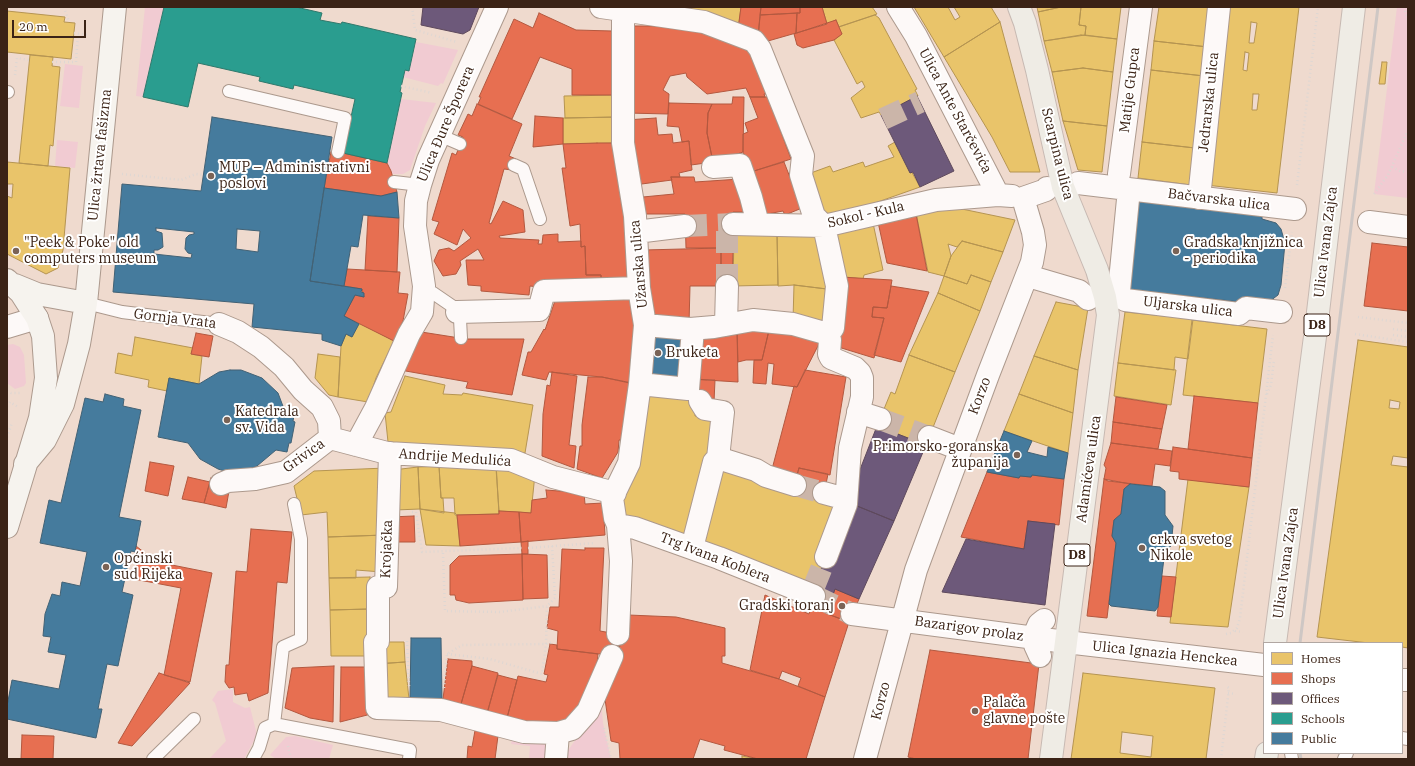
<!DOCTYPE html>
<html>
<head>
<meta charset="utf-8">
<style>
	body { margin:0 }
	#map { position:relative; width:1415px; height:766px; overflow:hidden; background:#efdace; font-family:"IBM Plex Serif",serif }
	canvas { display:block }
	.frame { position:absolute; inset:0; border:8px solid #3b2316; pointer-events:none }
	.legend { position:absolute; left:1263px; top:642px; width:140px; height:112px; box-sizing:border-box; background:#fff; border:1px solid #b1a7a2; margin:0; padding:5px 7px; list-style:none; font-size:12px; color:#3b2316 }
	.legend li { display:flex; align-items:center; gap:8px; height:20px }
	.legend b { width:20px; border:1px solid #b1a7a2 }
	.scale { position:absolute; left:12px; top:20px; width:74px; height:18px; box-sizing:border-box; border:2px solid #3b2316; border-top:0; padding-left:5px; font-size:12px; line-height:14px; white-space:nowrap; color:#3b2316; -webkit-text-stroke:3px #fff; paint-order:stroke }
</style>
</head>
<body>
<div id="map">
<canvas width="1415" height="766"></canvas>
<div class="frame"></div>
<ul class="legend">
<li><b style="height:11px;background:#e9c46a"></b>Homes</li>
<li><b style="height:11px;background:#e76f51"></b>Shops</li>
<li><b style="height:11px;background:#6d597a"></b>Offices</li>
<li><b style="height:11px;background:#2a9d8f"></b>Schools</li>
<li><b style="height:11px;background:#457b9d"></b>Public</li>
</ul>
<div class="scale">20 m</div>
</div>
<script>
const ctx = document.querySelector('canvas').getContext('2d');
ctx.lineJoin = 'round';
function paint(path, color) {
  ctx.fillStyle = color;
  ctx.fill(path, 'evenodd');
}
function toPath(rows) {
  const path = new Path2D();
  for (const r of rows) {
    path.moveTo(r[0], r[1]);
    for (let i = 2; i < r.length; i += 2) path.lineTo(r[i], r[i + 1]);
  }
  return path;
}
function strokePath(path, color, width, dash) {
  ctx.strokeStyle = color;
  ctx.lineWidth = width;
  ctx.lineCap = dash ? 'butt' : 'round';
  ctx.setLineDash(dash || []);
  ctx.stroke(path);
}
function drawText(font, color, halo, rows, align = 'center') {
  ctx.font = font + ' "IBM Plex Serif",serif';
  ctx.lineWidth = 4;
  ctx.setLineDash([]);
  ctx.textBaseline = 'middle';
  ctx.strokeStyle = halo;
  ctx.fillStyle = color;
  for (const [text, x, y, turn = 0] of rows) {
    ctx.save();
    ctx.translate(x, y);
    ctx.rotate((+turn || 0) * Math.PI / 180);
    ctx.textAlign = isNaN(turn) ? turn : align;
    if (halo) ctx.strokeText(text, 0, 0);
    ctx.fillText(text, 0, 0);
    ctx.restore();
  }
}
const green = toPath([
	[145,7,164,7,143,97,136,96],
	[1397,7,1408,7,1408,198,1374,194],
	[416,42,458,50,443,84,441,83,438,86,403,77,405,70,409,71],
	[65,64,83,66,79,108,60,106],
	[401,99,436,103,425,126,410,170,403,174,392,174,387,163],
	[57,140,78,142,75,168,55,166],
	[13,344,20,347,24,355,26,383,24,386,15,389,7,383,7,345],
	[233,689,233,702,245,708,250,707,257,735,244,759,209,759,226,741,215,703,212,700,218,691],
	[601,700,603,723,611,759,562,759,576,739,592,724],
	[295,736,333,745,329,759,276,759,270,755,286,737],
	[512,739,550,742,549,759,529,759,530,746,511,744]
]);
const homes = toPath([
	[679,7,741,7,738,31,679,7],
	[822,7,872,7,877,14,839,27,836,20,827,24,822,7],
	[914,7,948,7,955,20,960,17,954,7,991,7,1000,22,944,57,914,7],
	[1037,7,1061,7,1038,12,1037,7],
	[1081,7,1121,7,1117,39,1085,35,1086,26,1079,25,1081,7],
	[1081,7,1079,25,1086,26,1085,35,1044,41,1038,12,1061,7,1081,7],
	[1159,7,1213,7,1208,47,1154,41,1159,7],
	[1226,7,1299,7,1277,193,1206,185,1226,7],
	[1251,22,1257,23,1254,43,1249,43,1251,22],
	[1245,52,1249,53,1247,71,1243,70,1245,52],
	[1253,94,1259,94,1257,110,1252,110,1253,94],
	[7,11,65,17,64,22,75,23,71,59,7,52,7,11],
	[875,15,879,18,917,89,915,90,918,96,881,115,879,112,861,118,851,98,865,87,862,81,857,84,834,40,842,34,838,27,875,15],
	[1000,22,1040,172,1010,172,992,137,944,57,1000,22],
	[1081,35,1117,39,1113,72,1083,68,1052,72,1044,41,1081,35],
	[1154,41,1208,47,1204,76,1151,70,1154,41],
	[30,55,53,57,52,66,60,67,53,146,50,145,48,166,19,163,30,55],
	[1382,62,1387,62,1385,84,1379,84,1382,62],
	[1083,68,1113,72,1107,126,1063,121,1052,72,1083,68],
	[1151,70,1204,76,1195,148,1142,142,1151,70],
	[617,95,618,117,565,118,564,96,617,95],
	[618,117,619,143,563,144,563,118,618,117],
	[1063,121,1107,126,1102,172,1078,170,1063,121],
	[895,142,920,187,824,221,808,174,830,166,833,172,863,162,865,167,894,157,888,146,895,142],
	[1142,142,1195,148,1191,185,1138,178,1142,142],
	[7,162,70,168,63,250,58,268,46,274,7,254,7,196,12,198,13,184,7,184,7,162],
	[957,208,1015,220,1003,252,962,241,957,247,948,244,951,256,944,276,928,272,916,213,957,208],
	[873,223,883,270,864,275,863,279,845,277,836,230,873,223],
	[777,233,778,285,733,286,734,234,777,233],
	[777,233,820,237,835,290,794,285,778,286,777,233],
	[962,241,1003,252,991,282,971,275,967,284,944,276,951,256,962,241],
	[971,275,991,282,980,311,938,293,944,276,967,284,971,275],
	[794,285,835,290,832,327,793,320,794,285],
	[938,293,980,311,955,372,909,355,938,293],
	[1056,302,1088,308,1078,370,1034,356,1056,302],
	[1125,312,1193,319,1188,359,1175,357,1174,370,1118,363,1125,312],
	[1192,320,1267,329,1258,403,1183,395,1192,320],
	[359,322,394,341,376,378,368,402,338,397,341,346,346,334,352,337,359,322],
	[135,337,193,348,191,354,202,356,199,384,169,378,167,391,148,387,149,380,115,373,118,353,132,356,135,337],
	[1358,340,1408,347,1408,458,1393,456,1391,465,1408,467,1408,648,1402,647,1402,643,1369,643,1317,637,1358,340],
	[1390,400,1400,402,1399,409,1389,408,1390,400],
	[318,354,340,357,338,397,329,395,315,378,318,354],
	[909,355,955,372,926,445,877,426,891,392,895,394,909,355],
	[1034,356,1078,370,1073,413,1019,394,1034,356],
	[1118,363,1176,370,1171,405,1114,396,1118,363],
	[405,376,445,385,443,394,462,395,463,393,533,405,525,453,388,442,385,413,391,412,405,376],
	[1019,394,1073,413,1068,453,1004,431,1019,394],
	[646,395,696,400,695,416,712,418,703,492,692,540,620,516,646,395],
	[496,463,499,514,455,515,454,498,441,498,439,466,496,463],
	[720,464,836,504,826,557,813,589,696,540,720,464],
	[439,466,441,498,443,498,444,513,420,509,418,467,439,466],
	[418,467,420,509,395,510,393,470,418,467],
	[386,468,385,535,328,537,327,512,301,515,294,486,314,471,386,468],
	[496,468,535,474,531,513,499,511,496,468],
	[1188,479,1249,487,1228,627,1170,623,1188,479],
	[420,509,455,513,457,515,460,546,426,545,420,509],
	[385,535,382,572,356,570,356,578,329,578,328,537,385,535],
	[370,577,370,609,330,610,329,578,370,577],
	[370,609,370,656,331,656,330,610,370,609],
	[378,642,404,642,405,662,376,664,378,642],
	[405,662,409,699,377,708,376,664,405,662],
	[1083,673,1215,688,1206,759,1071,759,1083,673],
	[1122,732,1153,736,1151,757,1120,753,1122,732],
	[742,756,758,759,742,759,742,756]
]);
const shops = toPath([
	[741,7,761,7,758,37,738,29,741,7],
	[761,7,800,7,800,13,760,15,761,7],
	[800,7,822,7,827,24,796,33,797,13,800,13,800,7],
	[539,13,576,30,612,31,613,95,572,95,572,69,540,57,512,119,478,104,481,97,479,97,514,19,533,28,539,13],
	[797,13,796,33,768,41,758,37,760,15,797,13],
	[836,20,842,34,834,40,803,48,797,45,794,34,836,20],
	[631,26,702,26,748,46,766,94,764,94,765,97,750,97,746,88,707,94,687,77,686,73,670,76,663,90,669,94,668,114,627,113,631,26],
	[733,97,744,97,743,152,713,162,707,133,708,113,712,104,732,104,733,97],
	[750,97,768,97,791,159,751,172,743,152,743,134,748,132,745,123,758,118,750,97],
	[669,103,712,104,708,113,707,133,713,162,691,165,689,141,682,142,679,127,667,126,669,103],
	[477,104,522,124,509,156,516,159,512,170,504,169,489,223,491,224,503,201,523,210,525,232,499,236,500,238,539,240,538,244,542,244,543,235,558,234,558,242,581,241,581,247,585,246,586,275,601,275,602,284,539,287,530,286,529,295,481,291,481,286,468,285,466,260,484,260,478,249,460,261,461,265,456,274,443,276,434,261,439,250,449,248,454,251,471,238,463,229,457,245,434,234,439,222,432,220,452,153,456,155,463,137,458,135,468,114,472,116,477,104],
	[535,116,563,118,563,144,533,147,535,116],
	[656,118,658,135,672,134,673,143,689,141,692,170,679,173,680,177,671,177,672,180,634,185,626,120,656,118],
	[597,143,619,143,634,284,601,281,601,275,586,275,585,246,581,247,580,224,570,226,562,168,566,168,563,144,597,143],
	[331,152,343,153,387,163,391,171,397,192,381,196,324,188,331,152],
	[784,162,802,208,785,215,783,211,762,215,747,173,784,162],
	[671,177,694,177,695,182,740,179,747,212,733,212,733,250,721,249,721,248,686,248,685,214,644,214,643,197,674,194,671,177],
	[916,214,927,271,887,263,878,222,916,214],
	[368,216,399,218,397,272,365,270,368,216],
	[1372,243,1408,247,1408,311,1364,306,1372,243],
	[721,248,721,286,690,286,689,324,648,320,644,250,721,248],
	[721,249,733,250,732,286,721,286,721,249],
	[347,269,400,272,398,293,408,294,403,321,394,341,344,316,355,295,364,297,362,289,344,286,347,269],
	[840,277,892,280,887,308,873,307,872,317,884,318,874,358,835,346,840,277],
	[891,286,929,292,901,362,874,355,884,318,872,317,873,307,887,308,891,286],
	[633,291,641,341,634,384,602,377,549,372,546,380,522,375,528,352,531,352,544,329,545,330,557,295,633,291],
	[770,326,762,360,746,360,738,362,737,328,770,326],
	[770,326,822,338,797,387,772,384,774,364,768,363,766,384,753,383,754,360,762,360,770,326],
	[737,328,738,382,690,379,693,335,737,328],
	[415,331,466,339,524,339,512,395,466,388,468,382,400,370,415,331],
	[196,333,213,336,209,357,191,354,196,333],
	[805,370,846,377,830,475,799,468,795,480,771,473,794,386,797,387,805,370],
	[552,372,577,376,569,445,576,446,574,468,542,456,543,414,547,385,550,386,552,372],
	[588,377,602,377,632,383,624,440,619,440,618,452,602,478,577,469,580,446,582,446,582,425,588,377],
	[690,379,715,380,714,402,688,400,690,379],
	[1194,396,1258,403,1252,458,1188,449,1194,396],
	[1116,397,1167,405,1162,429,1113,422,1116,397],
	[1113,422,1162,429,1158,449,1111,443,1113,422],
	[1111,443,1172,451,1170,466,1155,464,1152,486,1108,481,1104,479,1106,468,1104,465,1111,443],
	[1173,447,1252,458,1249,487,1179,479,1179,472,1170,471,1173,447],
	[150,462,174,466,168,496,145,491,150,462],
	[799,468,828,474,823,499,794,490,799,468],
	[987,472,1019,478,1020,476,1031,477,1032,475,1064,479,1059,525,1028,521,1024,549,961,537,987,472],
	[188,477,210,482,204,503,182,499,188,477],
	[211,478,229,491,226,508,204,503,211,478],
	[1104,479,1130,484,1124,489,1121,514,1114,520,1112,536,1116,543,1107,618,1087,616,1104,479],
	[546,490,584,493,585,504,603,503,605,535,521,542,519,512,531,513,532,500,547,498,546,490],
	[499,511,519,512,521,542,460,546,457,515,499,514,499,511],
	[414,516,415,542,391,542,390,517,414,516],
	[251,529,292,532,287,583,277,582,268,693,249,701,247,693,235,695,234,687,229,688,225,682,226,665,229,665,236,571,247,572,251,529],
	[528,541,528,554,522,554,521,542,528,541],
	[136,546,145,553,147,560,212,573,190,682,164,675,181,588,134,579,138,558,134,551,136,546],
	[585,548,604,548,600,631,623,635,617,656,557,649,558,631,547,628,550,607,559,607,562,549,585,550,585,548],
	[522,554,523,600,469,603,456,600,455,595,450,595,450,565,459,556,522,554],
	[522,554,547,555,548,598,523,599,522,554],
	[1162,576,1176,577,1171,617,1157,616,1162,576],
	[835,589,859,599,849,622,825,613,835,589],
	[816,591,832,598,825,613,849,622,825,697,798,686,801,678,782,671,779,679,750,670,765,595,809,614,816,591],
	[628,615,676,617,725,628,725,656,722,656,722,663,779,679,825,697,806,759,758,759,724,750,725,746,700,739,693,759,620,759,619,743,611,741,605,699,628,615],
	[550,644,557,645,557,649,598,654,595,684,564,727,507,718,518,676,546,682,548,675,544,674,550,644],
	[930,650,1039,664,1028,759,916,759,908,757,930,650],
	[448,659,472,661,472,666,459,711,443,699,448,659],
	[334,666,333,722,310,718,285,708,292,668,334,666],
	[472,666,498,673,486,718,459,711,472,666],
	[341,667,370,667,375,713,340,722,341,667],
	[159,673,190,683,132,746,118,743,159,673],
	[498,675,517,680,507,718,487,713,498,675],
	[476,725,499,728,495,759,467,759,468,746,472,747,476,725],
	[22,735,54,736,53,759,21,759,22,735]
]);
const offices = toPath([
	[423,7,479,7,470,30,463,34,421,25,423,7],
	[917,96,954,171,920,187,913,172,910,173,881,115,917,96],
	[877,426,926,445,894,521,857,506,854,485,877,426],
	[857,506,894,521,859,599,835,589,832,598,813,589,826,557,834,560,857,506],
	[1028,521,1055,524,1045,605,942,592,966,539,1024,549,1028,521]
]);
const schools = toPath([
	[164,7,296,7,322,13,320,20,341,24,342,22,416,39,409,71,405,70,400,92,402,93,387,163,343,153,355,99,294,85,293,89,259,81,260,77,198,63,188,107,143,97,164,7]
]);
const public = toPath([
	[212,117,332,137,310,281,362,289,361,292,364,293,364,297,355,295,344,316,359,324,352,337,346,334,341,346,322,340,322,334,252,327,254,304,113,292,122,184,201,191,212,117],
	[156,228,194,232,194,234,189,235,186,238,185,249,188,253,192,254,191,258,154,254,154,250,158,250,163,247,162,233,156,231,156,228],
	[237,229,260,231,258,252,236,249,237,229],
	[324,188,381,196,397,192,399,218,363,215,358,247,351,246,344,286,310,281,324,188],
	[1142,202,1262,215,1262,219,1276,223,1281,229,1285,243,1281,285,1278,295,1270,301,1240,302,1143,291,1142,294,1130,293,1131,289,1127,287,1136,203,1142,202],
	[654,333,691,335,687,378,650,376,654,333],
	[230,370,241,370,262,378,278,393,284,409,295,411,293,421,295,422,291,443,289,443,287,452,276,450,257,466,248,470,228,472,218,469,200,459,188,443,158,437,169,378,199,384,219,372,230,370],
	[105,394,124,399,123,406,141,410,119,517,141,521,135,552,131,551,122,592,133,595,118,666,107,664,98,709,102,709,96,738,7,719,7,706,12,680,59,689,66,655,48,652,51,637,43,636,45,614,52,594,60,596,62,582,80,586,87,552,40,543,49,500,61,503,85,398,103,402,105,394],
	[1004,431,1032,441,1027,452,1047,457,1048,447,1068,453,1064,479,1032,475,1031,477,1020,476,1019,478,987,472,1004,431],
	[1130,484,1160,487,1165,491,1165,515,1173,526,1171,546,1165,550,1158,607,1155,611,1111,606,1109,604,1116,543,1112,536,1114,520,1121,514,1124,489,1130,484],
	[411,638,441,638,442,699,410,699,411,638]
]);
const streetTunnel = toPath([
	[883,119,920,102],
	[685,226,733,224],
	[727,286,727,224],
	[880,419,929,437],
	[795,485,824,493],
	[813,589,826,557],
	[814,596,852,614]
]);
const path = toPath([
	[64,7,69,22],
	[412,7,415,30,457,42],
	[1404,7,1408,20],
	[74,33,87,35],
	[52,62,76,62,78,34],
	[15,75,17,58,29,60],
	[401,86,432,93],
	[1392,167,1400,171,1408,172],
	[122,174,181,180,196,174,203,175],
	[1297,185,1318,7],
	[1374,194,1388,175,1408,130],
	[1285,288,1292,232],
	[1358,317,1408,323],
	[1393,329,1408,331],
	[1355,334,1408,342],
	[1393,335,1408,337],
	[7,391,11,393,20,393],
	[1267,394,1271,385,1274,360],
	[7,406,10,402,18,407],
	[7,437,12,423],
	[412,512,416,512,422,552,522,548],
	[528,548,595,543],
	[443,553,445,611,500,612,547,606],
	[1235,631,1243,632],
	[1226,634,1231,633,1237,628,1240,618,1273,335],
	[407,641,409,686],
	[447,654,490,659,542,674,546,644,547,606,555,598,552,545],
	[444,688,447,654,462,645,546,644,554,642],
	[1228,693,1236,694],
	[604,728,611,759],
	[288,746,291,759],
	[1221,759,1229,688,1226,686]
]);
const lane = toPath([
	[229,91,345,118,338,152],
	[7,92,8,92],
	[439,135,460,144],
	[514,165,523,169,540,219],
	[394,182,420,185],
	[424,292,433,293,452,306,460,319,461,338],
	[86,303,122,312,219,324],
	[274,724,283,647,301,639,301,539,294,504],
	[1402,738,1408,739],
	[1291,753,1292,759],
	[153,759,194,719],
	[253,759,259,748,265,728,274,724,410,750,409,759],
	[1344,759,1347,753]
]);
const street = toPath([
	[601,7,704,22,754,41,760,49,803,156,801,175,814,216,824,226,837,286,833,328,828,334],
	[623,7,623,143,635,216,639,288,645,325,640,384,629,463,612,498,615,518,618,525,635,528,719,558,814,596],
	[898,7,916,36,998,195,1012,196],
	[713,167,740,165,751,197,758,224],
	[1119,174,1141,7],
	[1078,183,1295,209],
	[1129,189,1119,291,1121,297,1125,300,1239,314,1246,308,1281,312],
	[1199,198,1219,7],
	[1369,222,1408,227],
	[733,224,824,226,936,200,998,195],
	[636,232,685,226],
	[1028,276,1079,291,1088,299],
	[457,312,539,310,544,291,639,288],
	[219,324,238,332,261,347,284,367,303,390,322,407,329,421,330,438],
	[645,325,690,329,714,327,753,320,793,324,828,334,830,340,829,354,831,358,855,368,860,373,862,378,862,397,850,448,846,504,826,557],
	[726,325,727,286],
	[7,327,37,318],
	[640,384,688,389,693,329],
	[700,401,705,409,723,412,718,458],
	[858,412,880,419],
	[929,437,960,449],
	[356,445,376,408,409,334,422,312,424,286,415,226,416,201,420,185,428,160,497,7],
	[390,453,386,587,378,587,378,641,375,642,377,708,441,710,524,732,558,733,572,729,588,711,612,656],
	[221,484,228,481,255,479,286,472,330,438,387,453,511,460,553,477,615,493],
	[824,493,846,499],
	[694,540,714,462,718,458,756,470,766,476,795,485],
	[852,614,1066,642,1264,665],
	[618,634,621,561,618,525],
	[1040,656,1035,645,1036,631,1039,624,1044,620],
	[1402,680,1408,680],
	[556,759,558,733],
	[865,759,916,570,988,375,1032,262,1035,245,1033,232,1023,198,1046,190,1047,188]
]);
const secondary = toPath([
	[7,280,21,293,37,318,43,336,46,378,40,418,7,527],
	[15,285,37,294,86,303],
	[25,464,45,440,63,404,79,344,86,303,115,7]
]);
const primary = toPath([
	[1019,7,1025,23,1037,70,1063,187,1097,270,1105,297,1108,315,1051,759],
	[1275,643,1316,329,1354,7],
	[1266,759,1267,753]
]);
const rail = toPath([
	[1300,643,1378,7],
	[1300,753,1301,759]
]);
const markers = [
	[211,176,4,"#7a6356"],
	[16,251,4,"#7a6356"],
	[1176,251,4,"#7a6356"],
	[658,353,4,"#7a6356"],
	[227,420,4,"#7a6356"],
	[1017,455,4,"#7a6356"],
	[1142,548,4,"#7a6356"],
	[106,567,4,"#7a6356"],
	[842,606,4,"#7a6356"],
	[975,711,4,"#7a6356"]
];
const shields = [
	[1317,325,26],
	[1077,555,26]
];
const shieldNames = [
	["D8",1317,325],
	["D8",1077,555]
];
const streetNames = [
	["Matije Gupca",1130,90,-83],
	["Jedrarska ulica",1209,102,-84],
	["Ulica Ante Starčevića",955,111,62],
	["Ulica Đure Šporera",446,124,-67],
	["Scarpina ulica",1057,154,76],
	["Ulica žrtava fašizma",100,155,-84],
	["Bačvarska ulica",1219,200,7],
	["Sokol - Kula",866,215,-13],
	["Ulica Ivana Zajca",1326,242,-83],
	["Užarska ulica",639,264,-95],
	["Uljarska ulica",1188,307,7],
	["Gornja Vrata",175,319,7],
	["Korzo",980,396,-69],
	["Grivica",304,456,-35],
	["Andrije Medulića",455,458,4],
	["Adamićeva ulica",1089,469,-82],
	["Krojačka",387,549,-88],
	["Trg Ivana Koblera",715,558,21],
	["Ulica Ivana Zajca",1286,563,-82],
	["Bazarigov prolaz",969,629,8],
	["Ulica Ignazia Henckea",1165,654,6],
	["Korzo",881,701,-75]
];
const poiNames = [
	["MUP – Administrativni",219,168],
	["poslovi",219,184],
	["\"Peek & Poke\" old",24,243],
	["computers museum",24,259],
	["Gradska knjižnica",1184,243],
	["- periodika",1184,259],
	["Bruketa",666,353],
	["Katedrala",235,412],
	["sv. Vida",235,428],
	["Primorsko-goranska",1009,447,"right"],
	["županija",1009,463,"right"],
	["crkva svetog",1150,540],
	["Nikole",1150,556],
	["Općinski",114,559],
	["sud Rijeka",114,575],
	["Gradski toranj",834,606,"right"],
	["Palača",983,703],
	["glavne pošte",983,719]
];
paint(green, '#f1cbd2');
paint(homes, '#e9c46a');
strokePath(homes, '#b59451', 1);
paint(shops, '#e76f51');
strokePath(shops, '#b3583f', 1);
paint(offices, '#6d597a');
strokePath(offices, '#5e495c', 1);
paint(schools, '#2a9d8f');
strokePath(schools, '#2f786b', 1);
paint(public, '#457b9d');
strokePath(public, '#426174', 1);
strokePath(streetTunnel, '#cbb5a9', 22, [22, 11]);
strokePath(lane, '#ac998d', 14);
strokePath(street, '#ac998d', 24);
strokePath(secondary, '#ac998d', 24);
strokePath(primary, '#c7b9b2', 24);
strokePath(path, '#ded7d3', 2.5, [1, 3]);
strokePath(lane, '#fdf9f8', 12);
strokePath(street, '#fdf9f8', 22);
strokePath(secondary, '#f6f3ee', 22);
strokePath(primary, '#efece5', 22);
strokePath(rail, '#cec7c4', 3);
for (const [x, y, r, color] of markers) {
  const dot = new Path2D();
  dot.arc(x, y, r, 0, 2 * Math.PI);
  ctx.fillStyle = color;
  ctx.fill(dot);
  strokePath(dot, '#fff', 1.5);
}
for (const [x, y, w] of shields) {
  const box = new Path2D();
  box.roundRect(x - w / 2, y - 11, w, 22, 3);
  ctx.fillStyle = '#fff';
  ctx.fill(box);
  strokePath(box, '#3b2316', 1);
}
drawText('bold 13px', '#3b2316', null, shieldNames);
drawText('14px', '#3b2316', '#fff', streetNames);
drawText('14px', '#3b2316', '#fff', poiNames, 'left');
</script>
</body>
</html>
